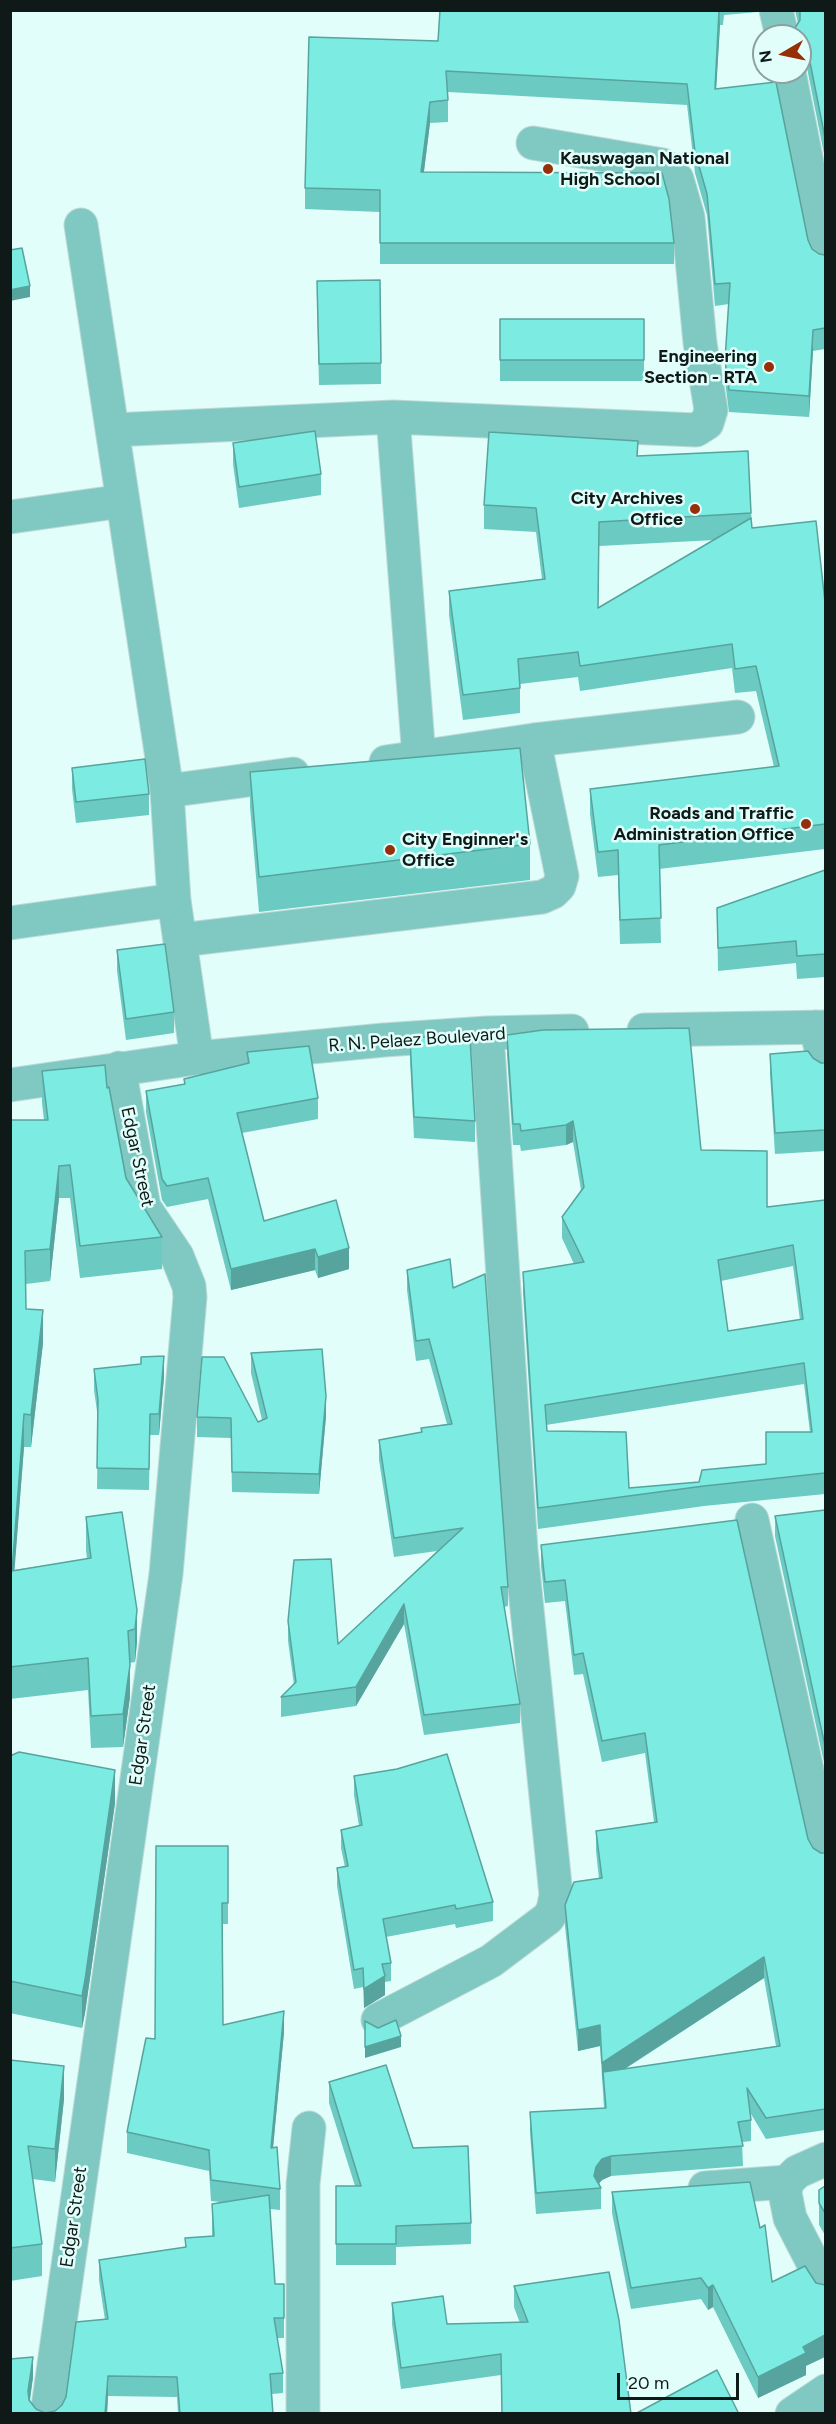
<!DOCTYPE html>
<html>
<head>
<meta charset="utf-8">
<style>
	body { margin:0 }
	#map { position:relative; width:836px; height:2424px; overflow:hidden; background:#e1fefa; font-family:Figtree,sans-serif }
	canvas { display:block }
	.frame { position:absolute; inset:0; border:12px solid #0f1918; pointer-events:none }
	.north { position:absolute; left:752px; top:24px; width:60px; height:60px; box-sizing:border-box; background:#e1fefa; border:2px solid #8da2a0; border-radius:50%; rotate:261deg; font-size:16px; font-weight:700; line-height:24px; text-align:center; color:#0f1918 }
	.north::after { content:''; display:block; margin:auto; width:21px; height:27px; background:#952f07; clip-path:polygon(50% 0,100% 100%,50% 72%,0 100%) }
	.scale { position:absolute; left:617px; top:2373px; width:122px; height:27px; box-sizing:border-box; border:3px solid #0f1918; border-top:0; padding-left:8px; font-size:18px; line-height:21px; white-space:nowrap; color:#0f1918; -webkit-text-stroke:4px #e1fefa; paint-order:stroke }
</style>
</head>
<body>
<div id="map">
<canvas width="836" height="2424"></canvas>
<div class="frame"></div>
<div class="north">N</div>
<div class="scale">20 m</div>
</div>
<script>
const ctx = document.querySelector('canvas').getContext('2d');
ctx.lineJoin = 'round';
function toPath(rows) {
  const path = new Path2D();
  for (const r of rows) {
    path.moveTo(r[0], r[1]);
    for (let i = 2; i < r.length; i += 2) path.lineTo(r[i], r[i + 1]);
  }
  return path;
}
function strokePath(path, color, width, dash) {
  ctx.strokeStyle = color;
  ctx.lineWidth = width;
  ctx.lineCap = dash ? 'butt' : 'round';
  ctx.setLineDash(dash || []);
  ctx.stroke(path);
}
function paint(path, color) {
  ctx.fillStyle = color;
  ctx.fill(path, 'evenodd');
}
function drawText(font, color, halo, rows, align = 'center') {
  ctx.font = font + ' Figtree,sans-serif';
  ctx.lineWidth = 5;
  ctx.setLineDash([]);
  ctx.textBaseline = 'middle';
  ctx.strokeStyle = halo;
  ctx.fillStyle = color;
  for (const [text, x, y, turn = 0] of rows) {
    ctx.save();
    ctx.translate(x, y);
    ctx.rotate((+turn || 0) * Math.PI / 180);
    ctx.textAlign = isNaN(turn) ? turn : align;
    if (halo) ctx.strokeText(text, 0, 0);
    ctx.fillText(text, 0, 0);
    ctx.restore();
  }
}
const minor = toPath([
	[776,10,782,36],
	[789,72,826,258],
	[81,225,167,791,174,900,197,1058],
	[393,417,419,758],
	[112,430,393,417,696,430,707,423,711,410,700,343,688,217,677,179,663,165,533,143],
	[10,517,123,501],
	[386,762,534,740,738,717],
	[167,791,293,774],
	[10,923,174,900],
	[181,940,542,897,553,892,559,886,562,876,534,740],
	[815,1027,826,1066],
	[644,1030,826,1027],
	[10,1085,197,1058,384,1040,487,1033,572,1031],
	[752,1520,826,1856],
	[378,2020,491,1961,548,1918,553,1910,556,1895,521,1550,487,1033],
	[826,2159,797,2172,787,2182,785,2193,790,2218,826,2288],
	[705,2188,787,2182],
	[47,2414,166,1574,190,1297,189,1286,177,1256,144,1207,119,1068],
	[303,2414,303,2184,309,2128],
	[792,2414,826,2391]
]);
const wall = toPath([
	[440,10,758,10,758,12,724,15,723,25,720,25,716,88,808,240,812,249,819,254,825,255,825,349,813,351,809,417,729,412,725,381,725,360,729,304,715,306,707,215,695,173,687,105,448,92,448,122,430,123,424,172,674,243,674,264,380,264,380,212,305,209,305,188,438,41],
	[795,10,825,10,825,159,807,68,803,60,800,58,800,36,795,36,795,28,798,23],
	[317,302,381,363,381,384,319,385],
	[500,319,644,319,644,381,500,381],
	[233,443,321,474,321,495,239,508,233,464],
	[748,451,752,528,825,602,825,849,659,869,661,943,620,944,618,875,598,877,590,814,590,789,774,767,756,691,735,693,732,668,580,691,578,677,520,684,520,713,463,720,449,615,449,591,542,579,536,532,484,529,484,505,638,456],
	[715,540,598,608,599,546],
	[72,768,149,794,149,815,76,823,72,789],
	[250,772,530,844,530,880,259,912,250,807],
	[825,870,825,977,797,979,796,963,718,971,717,908],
	[117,950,174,1012,174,1033,126,1040,117,971],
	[507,1035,701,1150,767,1207,825,1200,825,1494,704,1506,538,1529,523,1293,523,1272,574,1264,562,1238,562,1217,581,1190,573,1142,566,1145,521,1151,520,1145,513,1145,507,1055],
	[793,1266,800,1320,728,1331,721,1281],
	[804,1384,810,1432,766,1464,699,1482,629,1488,547,1431,546,1425],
	[410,1039,475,1121,475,1142,414,1138,410,1060],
	[247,1052,318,1098,318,1119,242,1133,264,1221,349,1269,318,1278,315,1270,231,1290,208,1199,167,1207,162,1200,146,1112,146,1091,184,1084,184,1079,247,1064],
	[770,1054,813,1058,821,1063,825,1063,825,1151,775,1154,770,1074],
	[42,1071,107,1088,126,1178,162,1237,162,1269,80,1278,70,1198,59,1198,50,1281,26,1284,26,1309,43,1343,31,1447,24,1447,14,1570,87,1559,86,1550,86,1517,122,1512,137,1642,135,1662,129,1663,130,1697,123,1747,91,1748,88,1690,10,1699,10,1120,44,1120,42,1103],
	[407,1270,453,1288,508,1587,508,1606,504,1607,520,1704,520,1723,424,1735,404,1624,356,1706,281,1717,281,1697,294,1685,288,1641,288,1621,338,1644,437,1551,394,1557,379,1460,379,1440,421,1432,421,1428,447,1424,429,1359,416,1361,407,1290],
	[251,1353,326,1416,319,1494,232,1492,231,1438,197,1437,197,1417,202,1357,258,1422,262,1420,251,1373],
	[94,1369,164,1377,159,1435,150,1435,149,1490,97,1489,98,1418,94,1390],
	[825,1510,825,1767,775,1536,775,1516],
	[541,1545,808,1839,813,1848,821,1853,825,2130,766,2139,751,2114,751,2141,742,2142,743,2166,611,2176,602,2180,599,2184,601,2188,601,2209,536,2214,530,2133,530,2112,604,2108,600,2046,578,2051,565,1926,565,1905,599,1879,596,1851,596,1831,654,1822,645,1753,602,1762,583,1674,574,1675,565,1601,545,1603,541,1566],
	[764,1978,776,2046,625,2069],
	[10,1756,115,1803,85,2013,82,2028,10,2013],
	[354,1776,493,1902,493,1921,456,1928,455,1924,386,1937,391,1963,391,1981,385,1982,385,1995,364,2008,363,1987,354,1989,337,1886,337,1868,345,1867,341,1848,341,1830,359,1826,354,1795],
	[228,1846,228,1924,223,1924,223,2025,284,2032,273,2148,280,2189,280,2210,270,2209,275,2284,284,2284,284,2338,277,2338,283,2373,283,2393,272,2394,273,2414,178,2414,177,2397,108,2396,107,2414,10,2414,33,2377,30,2401,36,2409,45,2413,55,2411,62,2405,105,2320,99,2280,99,2260,185,2247,185,2238,212,2236,212,2204,220,2202,211,2201,209,2171,127,2153,127,2132,155,2039],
	[10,2060,64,2099,55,2182,33,2179,42,2244,42,2276,10,2281],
	[329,2082,413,2148,471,2223,471,2244,396,2247,396,2265,336,2265,336,2186,355,2186,329,2103],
	[825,2186,825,2235,819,2225,819,2190],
	[612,2192,760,2228,772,2282,816,2283,806,2366,806,2375,758,2398,713,2307,708,2310,701,2299,631,2309,612,2213],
	[514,2286,631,2414,502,2414,501,2375,401,2389,392,2324,392,2303,447,2324,520,2323,514,2307]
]);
const shadedWall = toPath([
	[720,10,720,25,715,110,715,89],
	[430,102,430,123,421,194,421,172],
	[30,286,30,297,10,301,10,290],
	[813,330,813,351,809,417,809,396],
	[573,1121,573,1142,566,1145,566,1125],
	[59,1166,59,1198,50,1281,50,1249],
	[349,1248,349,1269,318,1278,318,1257],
	[315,1249,315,1270,231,1290,231,1269],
	[43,1310,43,1343,31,1447,31,1415],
	[164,1356,164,1377,159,1435,159,1414],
	[326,1396,326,1416,319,1494,319,1474],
	[24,1414,24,1447,12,1603,12,1571],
	[404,1604,404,1624,356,1706,356,1687],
	[137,1610,137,1642,135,1662,135,1629],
	[130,1665,130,1697,123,1747,123,1714],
	[115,1770,115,1803,85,2013,82,2028,82,1996],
	[764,1957,764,1978,604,2082,603,2072,602,2083,602,2063],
	[385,1976,385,1995,364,2008,364,1989],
	[284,2011,284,2032,271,2169,271,2148],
	[600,2025,600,2046,578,2051,578,2030],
	[401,2036,401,2047,365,2058,365,2047],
	[64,2066,64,2099,55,2182,55,2149],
	[611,2156,611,2176,602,2180,596,2187,594,2176,596,2167,602,2159],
	[713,2285,713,2307,708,2310,708,2288],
	[825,2335,825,2357,806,2366,806,2375,758,2398,758,2377,803,2347],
	[33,2357,33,2377,28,2411,28,2391],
	[108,2376,108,2396,107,2414,105,2414]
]);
const building = toPath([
	[440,10,719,10,715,89,776,82,808,240,812,249,819,254,825,255,825,328,813,330,809,396,729,390,725,360,730,283,715,284,707,194,695,152,687,84,446,71,448,100,430,102,421,172,662,173,669,199,674,243,380,243,380,190,305,188,309,37,438,41,440,10],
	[800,10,825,10,825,138,807,47,803,39,796,34,795,28,800,20,800,10],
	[22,248,30,286,10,290,10,250,22,248],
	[380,280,381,363,319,364,317,281,380,280],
	[500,319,644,319,644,360,500,360,500,319],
	[315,431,321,474,239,487,233,443,315,431],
	[489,432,638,441,637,456,748,451,751,513,599,522,598,608,751,518,752,528,816,521,825,602,825,824,659,845,661,918,620,920,618,850,598,852,590,789,779,766,756,666,735,669,732,644,580,666,578,652,518,659,520,688,463,695,449,591,545,579,536,508,484,505,489,432],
	[520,748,530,844,259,877,250,772,520,748],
	[145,759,149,794,76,802,72,768,145,759],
	[825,870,825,954,797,956,796,941,718,948,717,908,825,870],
	[165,944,174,1012,126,1019,117,950,165,944],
	[689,1028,701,1150,767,1151,767,1207,825,1200,825,1473,704,1486,538,1508,523,1272,584,1262,562,1217,584,1187,573,1121,566,1125,521,1131,520,1124,513,1124,507,1035,543,1030,689,1028],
	[793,1245,803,1319,728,1331,718,1260,793,1245],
	[804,1363,812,1432,766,1432,766,1464,702,1470,699,1482,629,1488,626,1432,547,1431,545,1405,804,1363],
	[446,1034,470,1038,475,1121,414,1117,410,1039,446,1034],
	[309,1046,318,1098,237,1113,264,1221,336,1200,349,1248,318,1257,315,1249,231,1269,208,1178,167,1186,162,1179,146,1091,185,1084,184,1079,249,1063,247,1052,309,1046],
	[808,1051,813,1058,821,1063,825,1063,825,1130,775,1133,770,1054,808,1051],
	[105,1065,107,1088,109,1087,126,1178,162,1237,80,1246,70,1165,59,1166,50,1249,25,1251,26,1309,43,1310,31,1415,24,1414,12,1571,91,1558,86,1517,122,1512,137,1610,135,1629,128,1631,130,1665,123,1714,91,1716,88,1658,10,1667,10,1120,48,1120,42,1071,105,1065],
	[450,1259,453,1288,485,1274,508,1587,501,1587,520,1704,424,1715,404,1604,356,1687,281,1697,296,1682,288,1621,294,1560,331,1559,338,1644,463,1528,394,1538,379,1440,422,1432,421,1428,452,1424,429,1339,416,1341,407,1270,450,1259],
	[322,1349,326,1396,319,1474,232,1472,231,1418,197,1417,202,1357,224,1357,258,1422,267,1418,251,1353,322,1349],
	[164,1356,159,1414,150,1414,149,1469,97,1468,98,1400,94,1369,141,1364,141,1357,164,1356],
	[825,1510,825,1746,775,1516,825,1510],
	[737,1520,808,1839,813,1848,821,1853,825,1853,825,2109,766,2118,747,2088,751,2120,738,2122,743,2146,611,2156,602,2159,596,2167,594,2176,601,2188,536,2193,530,2112,606,2108,603,2072,780,2046,764,1957,602,2063,600,2025,578,2030,565,1905,574,1882,602,1878,596,1831,657,1822,645,1733,602,1741,583,1653,574,1655,565,1580,545,1582,541,1545,737,1520],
	[19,1752,115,1770,85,1980,82,1996,10,1981,10,1756,19,1752],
	[447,1754,493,1902,456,1909,455,1905,383,1919,391,1963,382,1964,385,1976,364,1989,363,1968,354,1970,337,1868,348,1866,341,1830,362,1825,354,1776,397,1769,447,1754],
	[156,1846,228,1846,228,1903,222,1903,223,2025,284,2011,271,2148,277,2147,280,2189,211,2180,209,2150,127,2132,146,2038,155,2039,156,1846],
	[396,2020,401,2036,365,2047,365,2021,378,2028,396,2020],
	[10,2060,64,2066,55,2149,28,2146,42,2244,10,2248,10,2060],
	[386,2065,413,2148,468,2146,471,2223,396,2226,396,2244,336,2244,336,2186,361,2186,329,2082,386,2065],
	[750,2182,760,2228,765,2225,772,2282,805,2266,816,2283,825,2285,825,2335,803,2347,806,2353,758,2377,713,2285,708,2288,701,2278,631,2288,612,2192,750,2182],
	[825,2186,825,2213,819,2203,819,2190,825,2186],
	[269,2195,275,2284,284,2284,284,2318,274,2318,283,2373,270,2374,273,2414,180,2414,177,2377,108,2376,105,2414,10,2414,10,2359,33,2357,28,2391,29,2400,36,2409,45,2413,55,2411,62,2405,66,2397,76,2322,108,2319,99,2260,186,2247,185,2238,214,2236,212,2204,269,2195],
	[609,2272,619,2320,631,2414,502,2414,501,2354,401,2368,392,2303,443,2296,447,2324,528,2322,514,2286,609,2272],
	[717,2370,739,2414,635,2414,717,2370]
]);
const markers = [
	[548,169,6,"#952f07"],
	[769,367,6,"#952f07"],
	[695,509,6,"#952f07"],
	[806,824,6,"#952f07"],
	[390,850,6,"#952f07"]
];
const poiNames = [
	["Kauswagan National",560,159,"left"],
	["High School",560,180,"left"],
	["Engineering",757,357],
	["Section - RTA",757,378],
	["City Archives",683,499],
	["Office",683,520],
	["Roads and Traffic",794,814],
	["Administration Office",794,835],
	["City Enginner's",402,840,"left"],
	["Office",402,861,"left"]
];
const streetNames = [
	["R. N. Pelaez Boulevard",417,1040,-4],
	["Edgar Street",137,1157,78],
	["Edgar Street",143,1735,-82],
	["Edgar Street",74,2217,-82]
];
strokePath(minor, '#bfd9d6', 35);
strokePath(minor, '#80c9c2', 33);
paint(wall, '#6bcac2');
paint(shadedWall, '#57a49e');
paint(building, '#7cebe1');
strokePath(building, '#57a49e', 1.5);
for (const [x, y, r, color] of markers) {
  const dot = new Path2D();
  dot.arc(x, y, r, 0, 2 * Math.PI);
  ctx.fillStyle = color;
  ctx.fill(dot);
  strokePath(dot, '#e1fefa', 2);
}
drawText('bold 18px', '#0f1918', '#e1fefa', poiNames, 'right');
drawText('18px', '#0f1918', '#e1fefa', streetNames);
</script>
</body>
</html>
